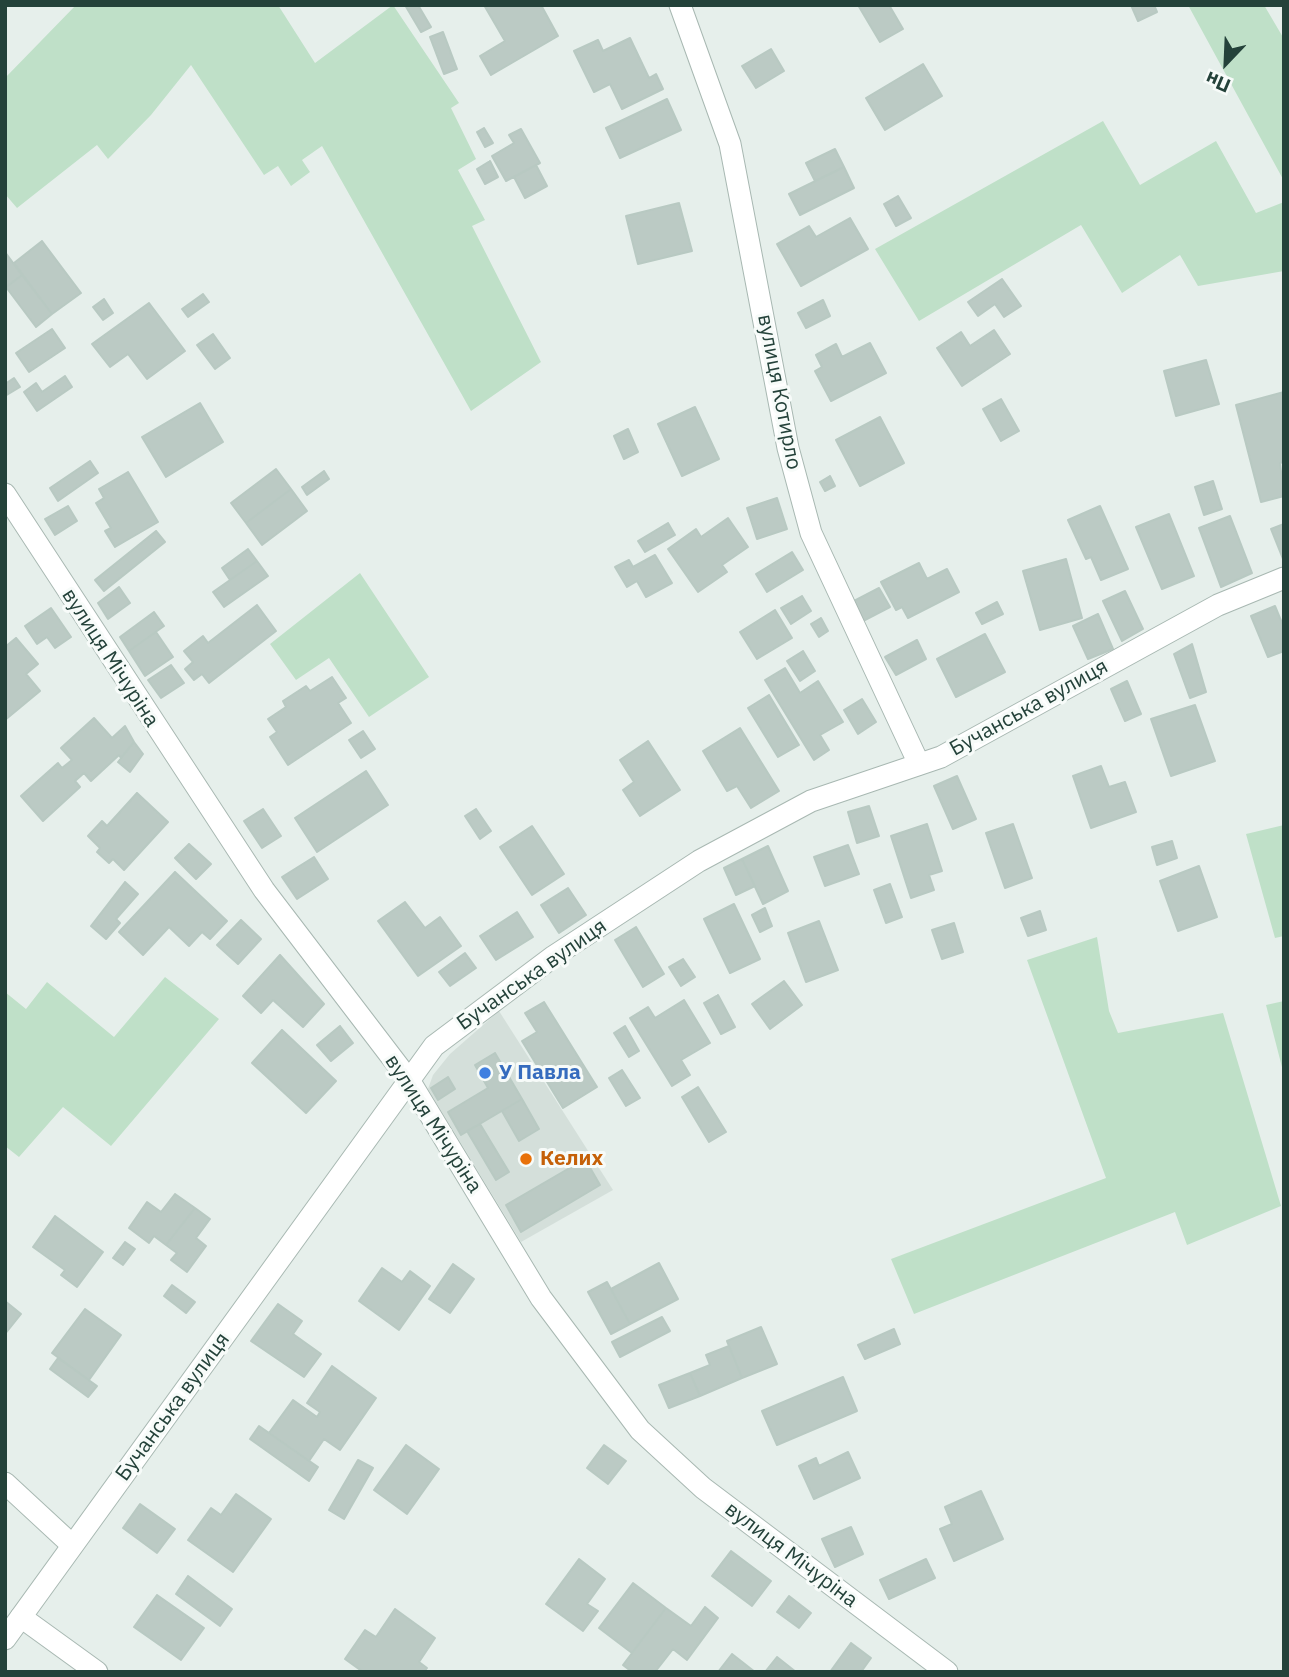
<!DOCTYPE html>
<html>
<head>
<meta charset="utf-8">
<style>
	body { margin:0 }
	#map { position:relative; width:1289px; height:1677px; overflow:hidden; background:#e6efeb; font-family:"IBM Plex Sans",sans-serif }
	canvas { display:block }
	.frame { position:absolute; inset:0; border:7px solid #24423a; pointer-events:none }
	.north { position:absolute; left:1191px; top:28px; width:70px; height:70px; -webkit-text-stroke:5px #f7fbf9; paint-order:stroke; rotate:203deg; font-size:19px; font-weight:700; line-height:28px; text-align:center; color:#24423a }
	.north::after { content:''; display:block; margin:auto; width:24px; height:32px; background:#24423a; clip-path:polygon(50% 0,100% 100%,50% 72%,0 100%) }
</style>
</head>
<body>
<div id="map">
<canvas width="1289" height="1677"></canvas>
<div class="frame"></div>
<div class="north">Пн</div>
</div>
<script>
const ctx = document.querySelector('canvas').getContext('2d');
ctx.lineJoin = 'round';
function paint(path, color) {
  ctx.fillStyle = color;
  ctx.fill(path, 'evenodd');
}
function toPath(rows) {
  const path = new Path2D();
  for (const r of rows) {
    path.moveTo(r[0], r[1]);
    for (let i = 2; i < r.length; i += 2) path.lineTo(r[i], r[i + 1]);
  }
  return path;
}
function strokePath(path, color, width, dash) {
  ctx.strokeStyle = color;
  ctx.lineWidth = width;
  ctx.lineCap = dash ? 'butt' : 'round';
  ctx.setLineDash(dash || []);
  ctx.stroke(path);
}
function drawText(font, color, halo, rows, align = 'center') {
  ctx.font = font + ' "IBM Plex Sans",sans-serif';
  ctx.lineWidth = 6;
  ctx.setLineDash([]);
  ctx.textBaseline = 'middle';
  ctx.strokeStyle = halo;
  ctx.fillStyle = color;
  for (const [text, x, y, turn = 0] of rows) {
    ctx.save();
    ctx.translate(x, y);
    ctx.rotate((+turn || 0) * Math.PI / 180);
    ctx.textAlign = isNaN(turn) ? turn : align;
    if (halo) ctx.strokeText(text, 0, 0);
    ctx.fillText(text, 0, 0);
    ctx.restore();
  }
}
const built = toPath([
	[499,1011,613,1190,521,1242,428,1089,433,1075,450,1054]
]);
const green = toPath([
	[76,5,278,5,315,63,393,5,459,103,451,108,476,159,458,170,485,220,472,226,541,362,471,411,322,146,302,160,310,172,291,186,278,166,264,175,191,65,151,115,108,159,97,145,17,208,5,194,5,78],
	[1188,5,1264,5,1284,39,1284,181],
	[1103,121,1140,185,1216,141,1256,213,1284,202,1284,271,1198,286,1180,255,1122,293,1081,225,919,321,875,249],
	[360,573,429,677,369,717,329,658,296,680,270,644],
	[1284,825,1284,936,1275,938,1246,834],
	[1097,937,1109,1011,1118,1033,1223,1013,1281,1206,1187,1245,1175,1212,914,1314,891,1259,1106,1178,1027,960],
	[165,977,219,1019,111,1146,63,1107,19,1157,5,1146,5,992,26,1009,47,982,114,1037],
	[1284,1001,1284,1075,1266,1005]
]);
const building = toPath([
	[405,5,418,5,431,27,421,32,405,5],
	[484,5,541,5,558,36,491,75,480,56,505,41,484,5],
	[858,5,889,5,903,29,880,42,858,5],
	[1131,5,1154,5,1157,12,1138,21,1131,5],
	[443,32,457,69,444,74,430,37,443,32],
	[630,38,649,78,656,74,663,89,622,109,610,84,594,92,574,51,598,40,603,51,630,38],
	[771,49,784,71,756,88,742,66,771,49],
	[923,64,942,96,885,130,866,98,923,64],
	[667,99,681,130,620,158,606,128,667,99],
	[484,128,493,143,485,147,477,132,484,128],
	[521,129,540,163,506,181,492,156,514,143,509,135,521,129],
	[835,149,844,167,815,181,806,163,835,149],
	[490,161,498,177,485,184,477,169,490,161],
	[536,165,547,186,525,198,514,177,536,165],
	[844,167,854,188,800,215,789,194,844,167],
	[898,196,911,218,896,226,884,204,898,196],
	[679,203,692,251,638,264,626,216,679,203],
	[850,218,868,249,801,286,777,244,809,226,816,237,850,218],
	[42,241,81,293,52,314,14,263,42,241],
	[5,252,22,275,5,288,5,252],
	[22,275,52,314,36,327,6,287,22,275],
	[1002,279,1021,306,1004,317,995,304,978,316,968,302,1002,279],
	[203,294,209,302,188,317,182,309,203,294],
	[104,299,113,313,103,320,93,307,104,299],
	[823,300,830,316,806,328,798,313,823,300],
	[149,303,185,351,147,379,128,354,110,367,92,344,149,303],
	[52,329,65,348,29,372,16,353,52,329],
	[994,330,1010,354,962,386,937,348,961,332,970,346,994,330],
	[213,334,230,358,215,369,197,345,213,334],
	[870,343,886,373,831,401,815,371,822,367,816,355,836,344,842,357,870,343],
	[1206,360,1219,404,1176,416,1164,371,1206,360],
	[65,376,72,387,37,411,24,392,36,383,42,392,65,376],
	[14,378,20,387,5,396,5,384,14,378],
	[1284,392,1284,462,1280,463,1284,496,1261,502,1236,405,1284,392],
	[1001,399,1019,431,1001,441,983,409,1001,399],
	[200,403,223,442,166,477,142,437,200,403],
	[695,407,719,459,682,476,658,424,695,407],
	[880,417,904,463,860,486,836,440,880,417],
	[628,429,638,452,624,459,614,436,628,429],
	[90,461,98,473,58,501,50,488,90,461],
	[276,469,291,489,246,523,231,503,276,469],
	[324,471,329,479,307,495,302,487,324,471],
	[128,472,158,522,115,547,105,531,111,528,96,503,104,498,99,489,128,472],
	[830,476,835,486,825,491,820,482,830,476],
	[1213,481,1222,509,1204,515,1195,487,1213,481],
	[291,489,307,511,262,545,246,523,291,489],
	[777,498,787,529,757,539,747,508,777,498],
	[68,506,77,521,55,535,45,519,68,506],
	[1100,506,1128,569,1101,580,1091,557,1086,559,1068,520,1100,506],
	[1169,514,1194,576,1162,589,1136,527,1169,514],
	[1230,516,1252,573,1221,587,1199,528,1230,516],
	[728,518,748,547,722,565,727,572,698,592,668,549,696,529,701,537,728,518],
	[668,523,675,535,645,552,638,541,668,523],
	[1284,524,1284,559,1283,559,1271,529,1284,524],
	[156,531,165,542,104,591,95,580,156,531],
	[248,549,257,561,230,580,222,568,248,549],
	[792,552,803,570,767,592,756,574,792,552],
	[655,555,672,583,646,597,637,581,627,587,615,567,629,560,633,567,655,555],
	[1066,559,1082,618,1040,630,1023,571,1066,559],
	[257,561,268,576,224,607,213,592,257,561],
	[919,563,927,579,947,569,959,592,908,618,902,607,896,610,881,582,919,563],
	[119,587,130,603,108,619,98,603,119,587],
	[879,588,890,607,863,621,854,601,879,588],
	[1125,591,1143,629,1122,641,1103,601,1125,591],
	[802,596,811,611,791,624,781,608,802,596],
	[997,602,1003,614,982,624,976,613,997,602],
	[257,605,276,631,209,683,202,674,194,680,185,669,193,662,184,651,203,636,208,643,257,605],
	[1275,606,1284,628,1284,651,1268,657,1251,616,1275,606],
	[51,608,71,637,55,648,47,637,37,644,25,626,51,608],
	[775,610,792,638,757,659,740,632,775,610],
	[154,612,164,626,129,651,120,637,154,612],
	[1098,614,1113,649,1088,659,1073,626,1098,614],
	[821,618,828,631,819,637,811,624,821,618],
	[156,632,173,657,145,676,129,651,156,632],
	[985,634,1005,672,956,697,937,659,985,634],
	[16,638,38,664,26,674,40,691,5,720,5,647,16,638],
	[917,640,926,659,896,675,885,657,917,640],
	[1192,644,1206,692,1190,698,1174,654,1192,644],
	[803,651,815,671,800,681,787,661,803,651],
	[171,665,184,683,161,698,148,680,171,665],
	[785,668,800,693,818,681,843,722,820,735,829,750,814,760,765,680,785,668],
	[332,677,346,698,338,703,351,723,288,765,270,737,277,732,268,719,286,707,283,701,306,686,310,691,332,677],
	[1127,681,1141,714,1125,721,1111,689,1127,681],
	[769,695,799,745,778,757,748,708,769,695],
	[862,699,876,722,858,734,844,710,862,699],
	[1195,705,1215,761,1171,776,1151,719,1195,705],
	[94,718,112,738,125,726,134,742,121,758,119,755,91,781,84,773,75,781,80,787,43,821,21,796,58,763,62,768,72,760,61,748,94,718],
	[740,728,779,791,751,808,737,786,727,791,703,751,740,728],
	[363,731,375,749,361,758,349,740,363,731],
	[648,741,680,790,640,816,623,790,634,782,620,760,648,741],
	[134,742,143,754,130,772,118,762,134,742],
	[1101,766,1109,787,1125,782,1136,812,1091,828,1073,776,1101,766],
	[366,771,388,805,317,852,295,818,366,771],
	[957,776,976,819,953,829,934,786,957,776],
	[137,793,168,822,124,870,113,859,109,863,97,852,100,848,88,836,102,821,107,826,137,793],
	[869,806,879,836,857,843,848,812,869,806],
	[263,809,281,836,262,848,244,821,263,809],
	[476,809,491,831,480,839,465,816,476,809],
	[927,824,942,871,929,875,934,890,911,898,891,836,927,824],
	[1013,824,1032,878,1005,888,986,833,1013,824],
	[532,826,564,874,532,895,500,847,532,826],
	[1172,841,1177,858,1157,865,1152,847,1172,841],
	[189,844,211,864,196,879,175,858,189,844],
	[848,845,859,874,825,886,814,857,848,845],
	[768,846,788,891,763,904,742,859,768,846],
	[314,857,328,879,297,899,282,877,314,857],
	[742,859,755,886,736,895,724,868,742,859],
	[1199,866,1217,917,1178,931,1160,881,1199,866],
	[175,872,227,921,210,939,202,932,189,946,169,927,143,955,119,932,175,872],
	[125,882,138,894,116,919,120,923,106,939,91,926,125,882],
	[890,884,902,917,886,923,874,890,890,884],
	[568,888,586,915,559,933,541,905,568,888],
	[405,902,425,928,440,917,461,946,418,976,378,921,405,902],
	[734,904,760,959,730,973,704,919,734,904],
	[765,908,772,926,760,932,752,915,765,908],
	[1040,911,1046,930,1028,936,1021,918,1040,911],
	[517,912,533,937,496,960,480,936,517,912],
	[241,920,261,939,238,964,217,945,241,920],
	[819,921,838,970,806,982,788,933,819,921],
	[954,923,963,952,942,959,932,930,954,923],
	[636,927,664,974,643,987,615,940,636,927],
	[465,953,476,968,450,986,439,972,465,953],
	[280,955,324,1004,303,1027,273,1000,261,1013,243,996,280,955],
	[683,959,695,977,681,986,669,967,683,959],
	[784,981,802,1005,770,1029,752,1004,784,981],
	[718,995,735,1027,721,1034,704,1003,718,995],
	[684,1000,710,1043,681,1060,690,1075,672,1086,630,1018,648,1007,655,1018,684,1000],
	[544,1002,597,1087,563,1108,522,1041,537,1032,525,1013,544,1002],
	[340,1026,353,1043,331,1061,317,1045,340,1026],
	[625,1026,639,1051,629,1057,614,1033,625,1026],
	[282,1030,336,1081,306,1113,252,1063,282,1030],
	[495,1053,522,1099,461,1135,448,1112,488,1088,475,1065,495,1053],
	[622,1070,640,1098,626,1106,609,1078,622,1070],
	[448,1077,455,1089,438,1100,431,1088,448,1077],
	[698,1087,726,1132,709,1142,682,1097,698,1087],
	[522,1099,539,1129,519,1141,502,1111,522,1099],
	[480,1124,509,1172,496,1180,467,1131,480,1124],
	[585,1159,600,1185,521,1232,506,1205,585,1159],
	[175,1194,195,1208,166,1245,154,1236,149,1243,129,1228,147,1202,161,1212,175,1194],
	[195,1208,210,1219,196,1238,206,1246,187,1272,171,1260,177,1253,166,1245,195,1208],
	[55,1216,103,1252,77,1287,61,1275,65,1270,33,1247,55,1216],
	[125,1242,135,1249,123,1265,113,1258,125,1242],
	[659,1263,678,1299,630,1324,611,1289,659,1263],
	[453,1264,474,1279,450,1313,429,1299,453,1264],
	[382,1268,402,1282,410,1271,430,1286,399,1330,359,1301,382,1268],
	[607,1282,630,1324,611,1334,588,1292,607,1282],
	[172,1285,195,1302,186,1313,164,1296,172,1285],
	[5,1301,21,1314,5,1334,5,1301],
	[278,1304,302,1321,293,1334,321,1354,304,1377,251,1341,278,1304],
	[85,1309,121,1335,89,1380,52,1353,85,1309],
	[662,1317,670,1331,620,1357,612,1342,662,1317],
	[761,1327,777,1364,742,1378,727,1341,761,1327],
	[894,1329,900,1344,865,1359,858,1345,894,1329],
	[729,1346,742,1378,700,1396,690,1373,710,1365,706,1355,729,1346],
	[58,1358,97,1386,88,1397,50,1369,58,1358],
	[332,1366,376,1398,340,1450,324,1439,309,1461,269,1433,293,1400,317,1417,320,1412,307,1403,332,1366],
	[690,1373,700,1396,669,1408,659,1385,690,1373],
	[843,1377,857,1411,777,1445,762,1411,843,1377],
	[259,1426,318,1467,309,1481,250,1439,259,1426],
	[406,1445,439,1469,407,1514,374,1490,406,1445],
	[604,1445,626,1461,608,1484,587,1468,604,1445],
	[848,1452,860,1478,814,1499,799,1466,816,1458,819,1466,848,1452],
	[358,1460,373,1468,344,1519,329,1510,358,1460],
	[981,1491,1003,1539,954,1561,940,1529,952,1524,945,1507,981,1491],
	[236,1494,271,1519,233,1572,188,1540,211,1508,221,1515,236,1494],
	[140,1504,175,1529,157,1553,123,1528,140,1504],
	[851,1527,863,1554,835,1567,822,1539,851,1527],
	[731,1551,771,1581,752,1606,712,1576,731,1551],
	[579,1559,605,1579,587,1604,598,1611,583,1631,546,1604,579,1559],
	[926,1559,935,1578,889,1599,880,1580,926,1559],
	[188,1576,232,1609,220,1626,176,1594,188,1576],
	[633,1583,666,1608,632,1653,599,1628,633,1583],
	[157,1595,204,1628,181,1660,134,1627,157,1595],
	[789,1596,811,1613,799,1628,777,1612,789,1596],
	[705,1607,718,1618,687,1660,673,1649,655,1672,632,1672,623,1665,666,1608,691,1626,705,1607],
	[395,1609,435,1638,419,1662,427,1668,424,1672,363,1672,345,1659,365,1630,376,1637,395,1609],
	[851,1643,871,1658,861,1672,830,1672,851,1643],
	[732,1654,755,1672,718,1672,732,1654],
	[777,1657,796,1672,765,1672,777,1657]
]);
const minor = toPath([
	[680,5,730,144,788,448,811,533,919,764],
	[409,1080,541,1298,640,1430,703,1488,947,1672],
	[5,1483,72,1545],
	[21,1617,97,1672]
]);
const tertiary = toPath([
	[5,494,264,890,409,1080],
	[5,1639,434,1046,554,956,699,861,811,801,941,757,1218,605,1284,578]
]);
const markers = [
	[485,1073,7,"#3f7fe0"],
	[526,1159,7,"#e8710a"]
];
const streetNames = [
	["вулиця Котирло",779,392,79],
	["вулиця Мічуріна",110,658,57],
	["Бучанська вулиця",1029,708,-29],
	["Бучанська вулиця",532,975,-35],
	["вулиця Мічуріна",433,1124,57],
	["Бучанська вулиця",173,1407,-54],
	["вулиця Мічуріна",791,1555,37]
];
const shopNames = [
	["У Павла",499,1073]
];
const foodNames = [
	["Келих",540,1159]
];
paint(built, '#d4dfda');
paint(green, '#bfe0c8');
paint(building, '#bbcac4');
strokePath(building, '#b8c9c2', 2);
strokePath(minor, '#a8b8b2', 23);
strokePath(tertiary, '#a8b8b2', 23);
strokePath(minor, '#fff', 21);
strokePath(tertiary, '#fff', 21);
for (const [x, y, r, color] of markers) {
  const dot = new Path2D();
  dot.arc(x, y, r, 0, 2 * Math.PI);
  ctx.fillStyle = color;
  ctx.fill(dot);
  strokePath(dot, '#f7fbf9', 2.5);
}
drawText('21px', '#24423a', '#f7fbf9', streetNames);
drawText('bold 21px', '#366cbe', '#f7fbf9', shopNames, 'left');
drawText('bold 21px', '#c56008', '#f7fbf9', foodNames, 'left');
</script>
</body>
</html>
